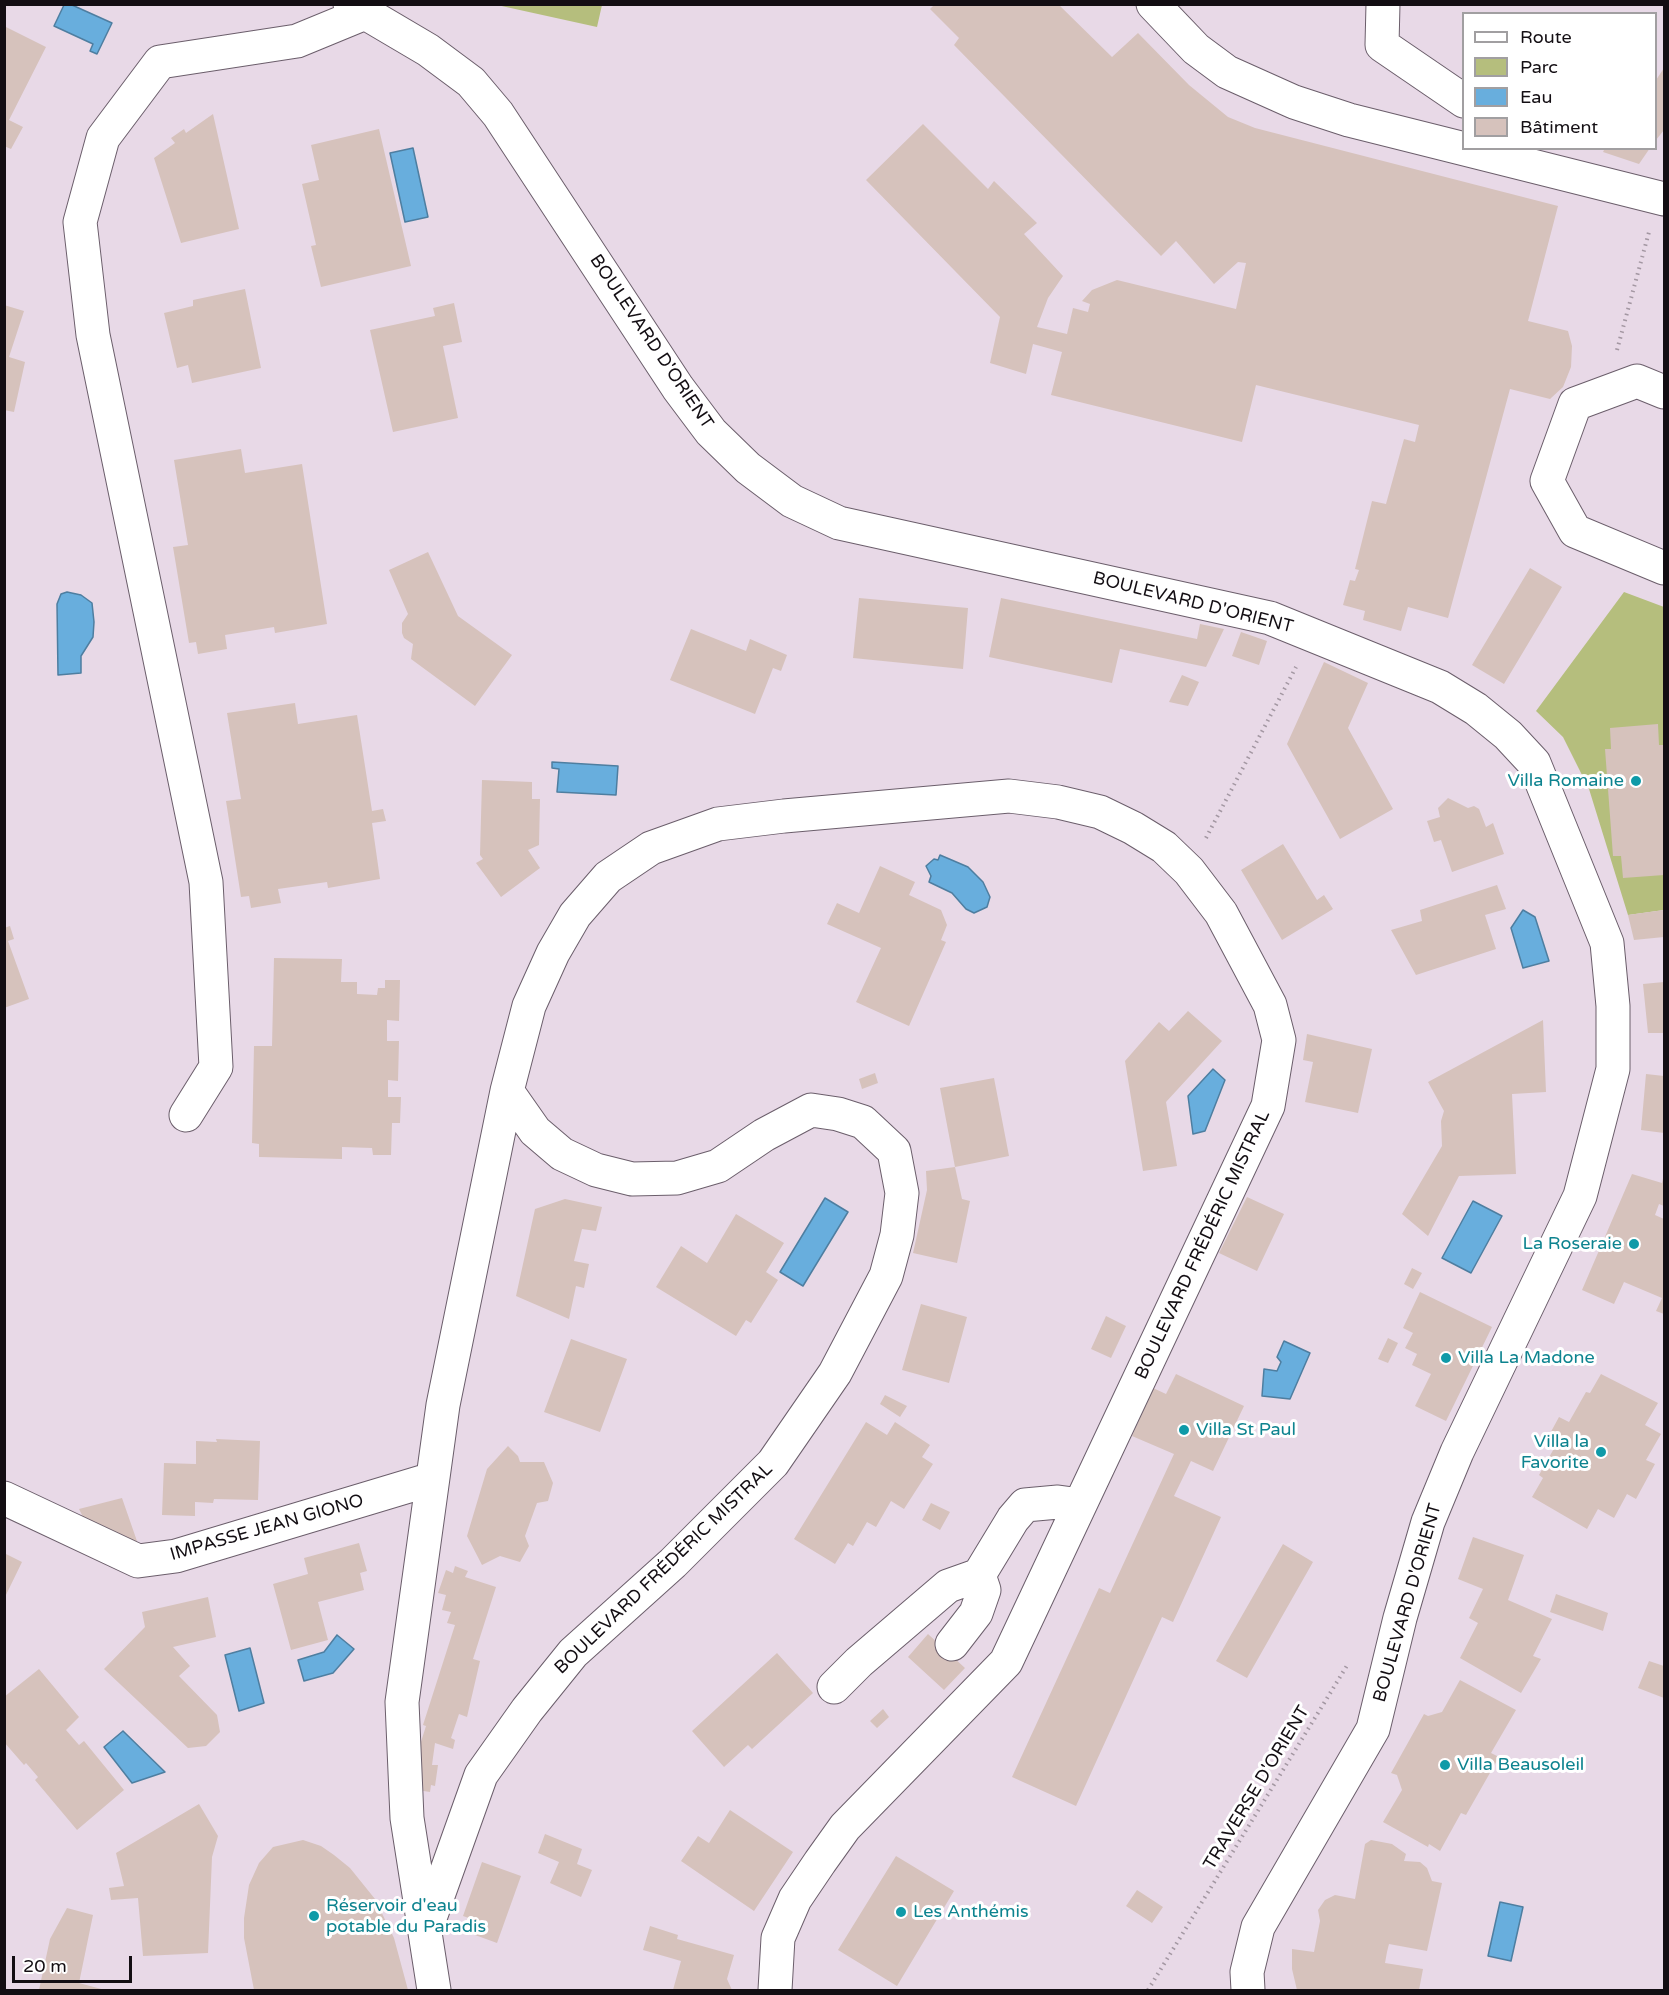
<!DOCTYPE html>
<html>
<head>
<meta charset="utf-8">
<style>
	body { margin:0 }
	#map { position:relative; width:1669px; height:1995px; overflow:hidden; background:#e8d9e7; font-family:"Varela Round",sans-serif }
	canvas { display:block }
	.frame { position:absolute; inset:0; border:6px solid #130e13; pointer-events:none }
	.legend { position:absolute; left:1462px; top:12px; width:195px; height:138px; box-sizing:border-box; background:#fff; border:2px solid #a19fa1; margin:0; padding:8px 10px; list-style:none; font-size:18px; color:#130e13 }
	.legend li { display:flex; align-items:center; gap:12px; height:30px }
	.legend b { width:30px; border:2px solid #a19fa1 }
	.scale { position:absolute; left:12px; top:1956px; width:120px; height:27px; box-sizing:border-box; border:3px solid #130e13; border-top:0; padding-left:8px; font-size:18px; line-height:21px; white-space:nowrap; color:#130e13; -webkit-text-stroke:4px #fff; paint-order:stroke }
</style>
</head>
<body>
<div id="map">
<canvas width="1669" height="1995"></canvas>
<div class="frame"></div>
<ul class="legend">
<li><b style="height:8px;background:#fff"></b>Route</li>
<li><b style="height:16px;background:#b5be7d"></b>Parc</li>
<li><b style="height:16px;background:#68aedd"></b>Eau</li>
<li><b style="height:16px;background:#d6c2bc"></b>Bâtiment</li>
</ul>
<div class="scale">20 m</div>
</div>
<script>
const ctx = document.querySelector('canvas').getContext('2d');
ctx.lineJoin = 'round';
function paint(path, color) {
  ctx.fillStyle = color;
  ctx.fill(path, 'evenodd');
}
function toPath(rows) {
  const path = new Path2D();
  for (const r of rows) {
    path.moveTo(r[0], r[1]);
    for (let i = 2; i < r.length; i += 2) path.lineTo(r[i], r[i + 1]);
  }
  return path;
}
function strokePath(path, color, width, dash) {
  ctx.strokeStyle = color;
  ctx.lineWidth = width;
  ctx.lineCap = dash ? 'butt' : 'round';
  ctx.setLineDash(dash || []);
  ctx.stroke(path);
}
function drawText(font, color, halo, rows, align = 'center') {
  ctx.font = font + ' "Varela Round",sans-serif';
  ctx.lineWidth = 6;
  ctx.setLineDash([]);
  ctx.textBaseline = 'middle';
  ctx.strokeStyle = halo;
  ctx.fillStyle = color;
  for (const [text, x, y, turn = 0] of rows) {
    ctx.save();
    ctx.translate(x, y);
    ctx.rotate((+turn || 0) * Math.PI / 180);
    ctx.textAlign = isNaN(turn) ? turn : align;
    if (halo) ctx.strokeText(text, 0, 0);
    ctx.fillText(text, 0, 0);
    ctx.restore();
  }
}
const green = toPath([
	[497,5,602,4,602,5,597,27],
	[1624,592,1664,607,1664,910,1628,915,1589,789,1563,737,1536,711]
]);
const water = toPath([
	[64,5,72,5,112,23,97,54,90,51,93,44,54,26,64,5],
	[413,148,428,217,405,222,390,153,413,148],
	[67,592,81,595,92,603,94,622,93,637,81,656,81,673,58,675,57,604,61,594,67,592],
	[552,762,618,766,616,795,557,792,559,769,552,768,552,762],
	[940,855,968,867,983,882,990,897,987,907,974,913,966,909,952,893,929,882,931,876,926,866,934,859,938,860,940,855],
	[1523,910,1535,917,1549,961,1523,968,1511,928,1523,910],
	[1213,1069,1225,1080,1205,1131,1193,1134,1188,1096,1213,1069],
	[825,1198,848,1212,803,1286,780,1272,825,1198],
	[1473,1201,1502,1216,1471,1273,1442,1258,1473,1201],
	[1284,1341,1310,1353,1290,1399,1262,1396,1264,1369,1277,1371,1281,1362,1277,1357,1284,1341],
	[337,1635,354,1649,333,1673,304,1681,298,1660,324,1652,337,1635],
	[250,1648,264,1703,239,1711,225,1655,250,1648],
	[123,1731,165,1772,132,1783,104,1747,123,1731],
	[1500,1902,1523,1907,1511,1961,1488,1956,1500,1902]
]);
const building = toPath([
	[935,4,1058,4,1112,57,1138,33,1189,85,1228,117,1255,128,1558,206,1528,321,1568,331,1572,346,1571,367,1563,387,1550,399,1510,389,1448,618,1408,607,1401,631,1363,620,1365,611,1343,605,1350,580,1355,581,1359,570,1355,569,1372,501,1386,504,1404,439,1415,442,1419,425,1256,385,1242,442,1051,395,1062,352,1033,344,1026,374,990,363,1000,317,866,180,923,124,988,189,994,181,1037,223,1024,234,1063,276,1048,298,1037,327,1067,334,1073,308,1088,312,1090,304,1082,301,1092,290,1117,280,1236,309,1246,263,1238,262,1214,284,1176,241,1161,256,954,45,959,38,930,9],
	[4,26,46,47,9,120,23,127,11,149,4,146],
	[1664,68,1664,130,1656,140,1656,80],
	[213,114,239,229,181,243,154,158,175,143,171,138,184,129,186,133],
	[379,129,411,266,321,287,311,246,316,245,302,184,319,180,311,145],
	[1605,148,1650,148,1639,164,1603,152],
	[245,289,261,368,192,383,188,365,177,368,164,313,193,306,193,300],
	[454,303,462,342,443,346,458,418,393,432,370,330,435,316,433,308],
	[4,305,24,311,9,357,25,362,14,412,4,410],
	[241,449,245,473,302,464,327,624,275,633,274,627,225,635,227,649,198,654,196,642,189,643,173,547,188,545,174,460],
	[428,552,458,616,512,655,475,706,411,659,413,644,404,638,402,633,402,623,408,614,389,570],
	[1530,568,1562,587,1504,684,1472,665],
	[859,598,968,608,963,669,853,658],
	[1001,598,1197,639,1200,624,1224,629,1206,667,1120,649,1112,683,989,657],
	[691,629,746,651,750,639,787,655,781,671,773,668,755,714,670,680],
	[1241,632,1267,641,1259,665,1232,656],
	[1324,662,1368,683,1348,728,1393,809,1340,839,1287,744],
	[1182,675,1199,682,1188,706,1169,702],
	[295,703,298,724,357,715,372,811,383,809,386,821,372,823,380,879,328,888,327,882,278,889,281,903,251,908,249,896,241,897,226,801,241,799,227,713],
	[1658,724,1659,745,1664,745,1664,875,1623,878,1621,856,1613,856,1605,749,1611,749,1610,728],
	[482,780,532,782,532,799,540,799,539,845,528,850,540,868,501,897,476,863,483,859,480,855],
	[1448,798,1468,808,1474,806,1479,809,1486,827,1493,823,1504,854,1452,872,1441,840,1434,842,1427,821,1440,817,1438,808],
	[1283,844,1317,900,1324,895,1333,909,1282,940,1241,870],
	[880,866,915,882,909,895,941,910,947,925,941,940,946,942,909,1026,856,1002,881,948,827,924,837,903,859,913],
	[1497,885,1506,909,1485,915,1496,949,1416,975,1391,930,1422,921,1420,910],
	[1664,910,1664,937,1634,940,1628,915],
	[10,926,14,939,8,941,29,999,4,1008,4,928],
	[274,958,342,959,341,982,357,982,357,994,377,995,378,988,385,988,385,980,400,980,399,1021,387,1020,387,1041,399,1041,398,1081,388,1080,388,1097,401,1097,400,1123,392,1123,391,1155,373,1155,372,1148,342,1147,342,1159,259,1157,259,1144,252,1143,254,1046,272,1046],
	[1664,982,1664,1033,1648,1033,1643,984],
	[1188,1011,1222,1041,1166,1102,1177,1166,1143,1171,1125,1061,1159,1022,1169,1031],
	[1543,1020,1546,1092,1512,1094,1516,1174,1459,1176,1428,1236,1402,1214,1442,1146,1441,1121,1444,1111,1428,1082],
	[1307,1034,1372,1049,1358,1113,1305,1102,1313,1062,1303,1060],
	[875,1073,878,1083,862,1089,859,1079],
	[1646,1074,1664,1076,1664,1133,1641,1130],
	[994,1078,1009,1156,955,1167,962,1199,970,1201,957,1263,913,1253,927,1190,926,1171,955,1167,940,1088],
	[1632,1174,1662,1183,1664,1174,1664,1206,1659,1204,1655,1215,1664,1219,1664,1314,1656,1311,1662,1298,1624,1282,1614,1304,1582,1290],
	[1247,1197,1284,1214,1257,1271,1219,1253],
	[565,1199,602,1207,596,1231,582,1229,574,1261,589,1264,584,1288,576,1286,569,1319,516,1296,535,1209],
	[736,1214,784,1243,766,1272,778,1280,751,1323,746,1320,736,1336,656,1287,681,1246,707,1263],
	[1412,1268,1422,1273,1413,1289,1404,1284],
	[1420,1292,1492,1327,1446,1421,1415,1406,1431,1374,1412,1365,1417,1354,1405,1348,1413,1333,1403,1328],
	[921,1304,967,1317,949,1383,902,1370],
	[1106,1316,1126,1326,1111,1358,1091,1349],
	[1388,1338,1398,1343,1388,1363,1378,1359],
	[571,1339,627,1359,600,1432,544,1412],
	[1176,1374,1244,1406,1213,1471,1191,1461,1174,1496,1221,1517,1173,1622,1162,1617,1076,1806,1012,1777,1099,1588,1110,1593,1174,1454,1132,1436,1153,1388,1166,1394],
	[1601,1374,1658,1403,1645,1425,1661,1434,1646,1460,1655,1464,1636,1499,1627,1494,1614,1518,1598,1509,1587,1529,1532,1497,1543,1478,1539,1475,1556,1445,1547,1439,1559,1417,1569,1422,1586,1392,1590,1393],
	[885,1395,907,1406,900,1417,880,1404],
	[866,1422,887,1435,895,1422,930,1445,922,1457,933,1464,904,1509,891,1501,876,1527,867,1522,853,1546,848,1543,835,1564,794,1539],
	[216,1439,260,1441,258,1500,214,1499,213,1503,195,1502,195,1516,162,1515,164,1463,196,1464,196,1441,217,1442],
	[508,1446,518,1456,520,1462,544,1462,553,1483,548,1501,537,1503,525,1536,529,1546,520,1562,500,1556,482,1565,467,1536,487,1469],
	[122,1498,138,1544,87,1525,79,1509],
	[931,1503,950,1512,940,1530,922,1520],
	[1473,1537,1524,1555,1508,1600,1552,1619,1533,1656,1541,1659,1521,1693,1460,1658,1478,1623,1469,1618,1483,1589,1458,1579],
	[359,1543,367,1571,360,1573,364,1590,318,1602,328,1640,291,1650,273,1584,308,1574,304,1558],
	[1283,1544,1313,1562,1247,1678,1216,1661],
	[4,1553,22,1562,4,1599],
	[455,1566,468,1571,465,1577,496,1587,473,1659,480,1661,467,1717,459,1714,451,1738,455,1740,453,1749,435,1743,432,1765,438,1765,435,1786,431,1785,430,1792,417,1790,419,1748,426,1726,423,1725,455,1625,447,1623,451,1612,442,1610,446,1595,438,1593,446,1570,453,1573],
	[1556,1594,1608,1613,1603,1631,1550,1612],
	[208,1597,216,1637,173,1647,190,1666,179,1676,217,1715,220,1732,206,1746,188,1748,104,1669,145,1627,142,1612],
	[928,1634,965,1668,944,1690,908,1657],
	[777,1653,813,1693,752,1749,748,1745,724,1767,692,1731],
	[1649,1661,1664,1666,1664,1698,1638,1688],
	[39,1669,79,1717,66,1730,79,1745,84,1741,124,1790,77,1830,35,1780,38,1777,26,1763,24,1765,4,1742,4,1697],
	[1460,1680,1516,1710,1491,1753,1499,1757,1466,1815,1461,1813,1440,1851,1429,1844,1428,1847,1383,1822,1402,1790,1397,1775,1391,1773,1424,1714,1428,1716,1442,1712],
	[883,1709,889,1717,877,1728,870,1721],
	[199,1804,218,1836,212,1857,208,1953,143,1956,138,1898,111,1900,109,1888,124,1886,116,1853],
	[730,1810,793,1852,754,1911,681,1861,698,1836,709,1843],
	[545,1834,582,1849,577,1864,592,1870,581,1897,550,1883,559,1862,538,1853],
	[303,1840,321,1846,334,1855,350,1868,375,1899,394,1938,408,1990,254,1990,244,1938,244,1918,249,1885,259,1863,273,1847],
	[1371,1840,1392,1844,1406,1854,1404,1861,1420,1862,1427,1868,1432,1881,1442,1883,1427,1951,1389,1944,1387,1952,1385,1963,1423,1969,1419,1990,1297,1990,1292,1969,1292,1949,1314,1952,1320,1921,1318,1910,1325,1900,1335,1895,1355,1899,1365,1844],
	[896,1856,954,1891,897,1986,838,1950],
	[482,1862,521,1876,497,1943,475,1935,480,1922,463,1916],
	[1137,1890,1163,1907,1152,1923,1126,1906],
	[67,1908,93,1915,79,1983,105,1990,39,1990,50,1939],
	[650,1926,678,1935,677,1939,734,1955,727,1979,732,1990,673,1990,681,1961,643,1950]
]);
const path = toPath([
	[1617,350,1649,232],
	[1206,838,1296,667],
	[1148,1990,1348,1664]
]);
const minor = toPath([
	[350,4,428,50,471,82,498,114,678,388,711,432,748,468,792,501,839,523,1270,618,1440,687,1476,709,1508,735,1534,763,1607,943,1613,1006,1613,1069,1580,1196,1457,1452,1428,1522,1400,1618,1373,1729,1258,1927,1247,1972,1248,1990],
	[1153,4,1196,49,1227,72,1294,102,1349,120,1664,199],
	[1383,4,1382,45,1464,101],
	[1664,392,1637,381,1575,404,1547,481,1575,531,1664,568],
	[186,1115,216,1067,206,882,93,335,80,222,103,138,160,62,297,41,365,13],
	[4,1498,138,1561,176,1556,432,1479],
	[952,1644,976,1613,984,1590,979,1575],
	[834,1687,859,1662,948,1586,979,1575,1013,1519,1025,1505,1058,1502,1080,1505],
	[426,1929,481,1775,527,1710,573,1653,673,1563,773,1463,835,1373,886,1276,897,1235,902,1193,894,1151,863,1122,838,1114,811,1110,764,1135,718,1166,677,1178,632,1179,596,1170,562,1154,535,1131,507,1091],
	[434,1990,407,1818,402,1702,443,1405,507,1091,529,1006,553,953,575,915,608,877,651,848,718,824,784,816,1009,796,1058,802,1100,812,1133,828,1164,847,1189,871,1221,913,1270,1005,1279,1040,1268,1106,1006,1662,845,1827,820,1862,795,1899,778,1938,775,1990]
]);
const markers = [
	[1636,781,6,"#0f9aa8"],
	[1634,1244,6,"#0f9aa8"],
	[1446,1358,6,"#0f9aa8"],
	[1184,1430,6,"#0f9aa8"],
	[1601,1452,6,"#0f9aa8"],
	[1445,1765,6,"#0f9aa8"],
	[901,1912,6,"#0f9aa8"],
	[314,1916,6,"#0f9aa8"]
];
const streetNames = [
	["BOULEVARD D'ORIENT",651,342,56],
	["BOULEVARD D'ORIENT",1193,603,14],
	["BOULEVARD FRÉDÉRIC MISTRAL",1203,1245,-65],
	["IMPASSE JEAN GIONO",267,1528,-16],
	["BOULEVARD FRÉDÉRIC MISTRAL",664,1569,-44],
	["BOULEVARD D'ORIENT",1408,1603,-74],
	["TRAVERSE D'ORIENT",1257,1788,-59]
];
const cultureNames = [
	["Villa Romaine",1624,781,"right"],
	["La Roseraie",1622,1244,"right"],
	["Villa La Madone",1458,1358],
	["Villa St Paul",1196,1430],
	["Villa la",1589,1442,"right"],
	["Favorite",1589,1463,"right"],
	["Villa Beausoleil",1457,1765],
	["Réservoir d'eau",326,1906],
	["potable du Paradis",326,1927],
	["Les Anthémis",913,1912]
];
paint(green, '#b5be7d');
paint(water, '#68aedd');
strokePath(water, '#4e7ea0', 1.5);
paint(building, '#d6c2bc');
strokePath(minor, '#6b5e6b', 35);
strokePath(path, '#a397a2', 4, [1.5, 4.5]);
strokePath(minor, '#fff', 33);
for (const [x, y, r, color] of markers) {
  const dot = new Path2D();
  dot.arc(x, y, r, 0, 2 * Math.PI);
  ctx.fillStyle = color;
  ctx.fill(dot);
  strokePath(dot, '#fff', 2);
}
drawText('18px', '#130e13', '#fff', streetNames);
drawText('18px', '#0d838f', '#fff', cultureNames, 'left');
</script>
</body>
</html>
